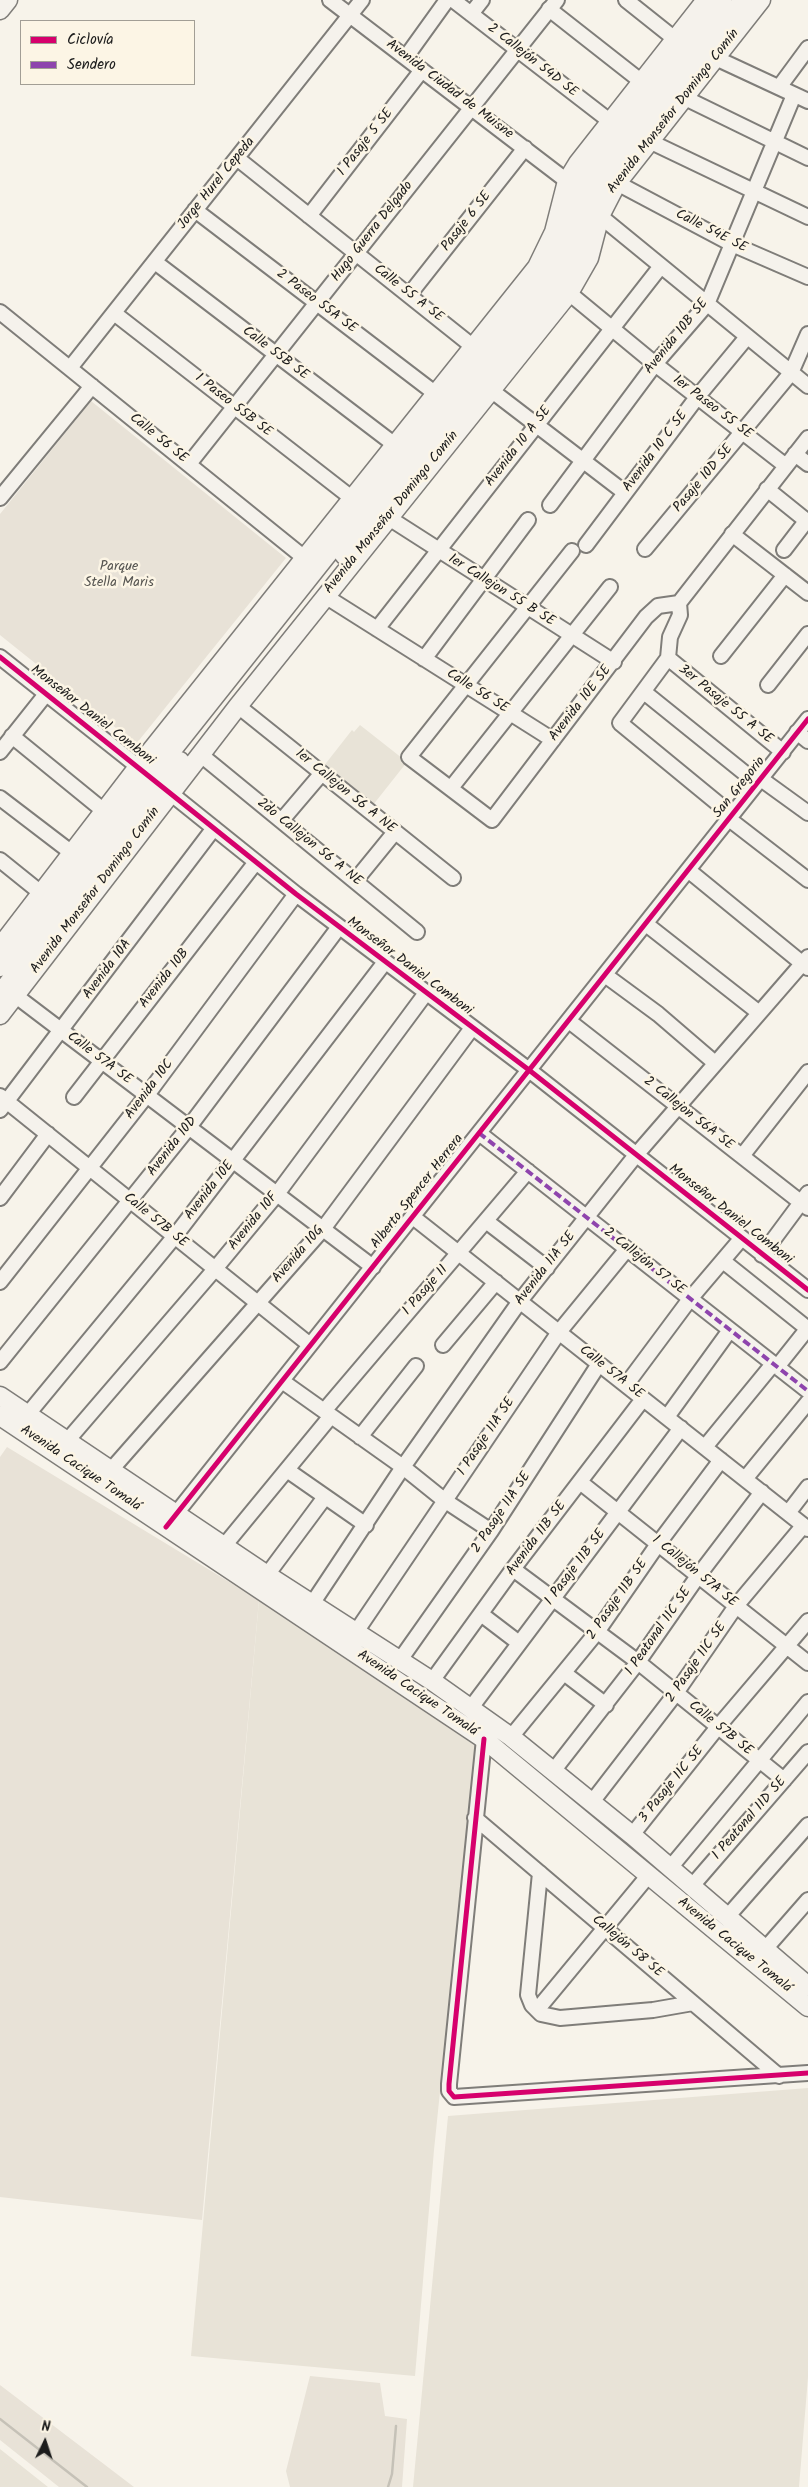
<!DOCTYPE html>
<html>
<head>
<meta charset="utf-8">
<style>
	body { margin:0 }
	#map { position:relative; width:808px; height:2487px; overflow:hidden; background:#f7f3ea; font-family:Kalam,sans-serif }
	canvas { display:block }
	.legend { position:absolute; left:20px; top:20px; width:175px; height:65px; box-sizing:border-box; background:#fcf5e5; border:1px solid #a29e95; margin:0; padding:6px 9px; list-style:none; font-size:15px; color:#1c1c1c }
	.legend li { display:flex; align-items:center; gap:10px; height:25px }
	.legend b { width:25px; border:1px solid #a29e95 }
	.north { position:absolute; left:20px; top:2417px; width:50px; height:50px; -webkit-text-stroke:4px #fcf5e5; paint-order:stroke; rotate:4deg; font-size:14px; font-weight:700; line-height:20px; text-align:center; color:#1c1c1c }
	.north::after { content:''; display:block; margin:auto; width:18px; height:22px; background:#1c1c1c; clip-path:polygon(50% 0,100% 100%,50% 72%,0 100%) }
</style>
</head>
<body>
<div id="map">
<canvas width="808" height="2487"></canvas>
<ul class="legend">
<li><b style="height:6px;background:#d6006c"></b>Ciclovía</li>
<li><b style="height:6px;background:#8e44ad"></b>Sendero</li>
</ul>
<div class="north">N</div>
</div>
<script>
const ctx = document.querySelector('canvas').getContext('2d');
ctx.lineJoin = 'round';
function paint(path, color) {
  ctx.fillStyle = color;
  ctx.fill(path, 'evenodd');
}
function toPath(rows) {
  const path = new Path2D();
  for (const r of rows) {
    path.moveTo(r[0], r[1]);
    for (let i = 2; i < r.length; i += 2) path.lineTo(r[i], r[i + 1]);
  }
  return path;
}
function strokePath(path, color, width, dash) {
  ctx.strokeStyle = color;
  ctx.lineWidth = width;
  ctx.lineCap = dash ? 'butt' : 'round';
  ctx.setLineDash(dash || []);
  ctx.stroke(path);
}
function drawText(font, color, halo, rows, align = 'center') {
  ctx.font = font + ' Kalam,sans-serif';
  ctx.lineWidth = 5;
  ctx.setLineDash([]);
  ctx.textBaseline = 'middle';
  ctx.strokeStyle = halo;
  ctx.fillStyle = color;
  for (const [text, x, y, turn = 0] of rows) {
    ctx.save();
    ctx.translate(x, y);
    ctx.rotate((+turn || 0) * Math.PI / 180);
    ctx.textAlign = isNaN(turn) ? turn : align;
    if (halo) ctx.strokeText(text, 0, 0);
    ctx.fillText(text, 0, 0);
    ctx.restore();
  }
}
const built = toPath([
	[360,725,407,762,373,805,323,767,352,730,354,732],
	[259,1600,468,1738,476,1741,434,2150,415,2376,191,2356],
	[808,2088,808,2377,799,2487,413,2487,448,2116],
	[0,2449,48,2487,0,2487]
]);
const green = toPath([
	[91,401,286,558,136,744,0,635,0,514],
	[7,1447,259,1600,202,2220,0,2197,0,1457],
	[310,2376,380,2383,385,2416,407,2419,402,2487,290,2487,286,2471],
	[0,2385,134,2487,59,2487,0,2440]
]);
const stream = toPath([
	[0,2419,87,2487],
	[388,2487,392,2474,396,2426]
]);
const minor = toPath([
	[330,0,567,181],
	[453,0,611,122],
	[626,0,675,39,684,44],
	[549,9,642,82],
	[471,14,482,0],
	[707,54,808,101],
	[406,57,447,0],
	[780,86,808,48],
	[685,98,808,158],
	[649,141,808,217],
	[238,159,481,353],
	[617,183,732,244,808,277],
	[195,210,436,394],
	[309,216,422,70],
	[600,216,808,386],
	[155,262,395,445],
	[569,293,655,364,786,466],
	[409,295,525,148],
	[0,312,312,564],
	[114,313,353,499],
	[70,368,362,0],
	[483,384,624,492],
	[795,454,808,464],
	[189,464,557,0],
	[767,489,808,522],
	[0,498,92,386],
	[550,505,655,364,707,304,794,95],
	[389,518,614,662],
	[732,534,808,593],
	[586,545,698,396,747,337],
	[645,549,791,373,808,334],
	[784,550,807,520],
	[572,551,409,757,492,820,646,617,658,606,679,603],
	[325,596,553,740],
	[377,629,661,266],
	[721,656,785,575],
	[0,657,146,773],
	[668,658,783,752],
	[424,659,528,520],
	[768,685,808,634],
	[644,692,757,783],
	[238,706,453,878],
	[797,732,808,741],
	[12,736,104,811],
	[0,752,46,694],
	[201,755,417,932],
	[761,779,808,813],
	[164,788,296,894,529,1070,808,1290],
	[451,788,610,587],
	[0,798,72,853],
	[732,815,620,723,668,658,670,637,680,615,679,603,808,438],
	[729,819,808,880],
	[282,820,322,773],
	[0,860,41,893],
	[688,870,808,968],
	[355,881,395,832],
	[646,924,758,1012],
	[605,975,658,1014,715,1063],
	[16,996,373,1267],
	[569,1021,808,1208],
	[0,1096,310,1345],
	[74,1097,256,862],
	[0,1110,214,828],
	[479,1133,808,1391],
	[742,1156,808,1072],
	[0,1198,48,1134],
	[413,1217,808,1529],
	[486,1221,547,1268],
	[762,1255,808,1193],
	[723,1261,808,1329],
	[0,1282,147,1095,296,894],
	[443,1345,496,1282],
	[0,1362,189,1127,339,927],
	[777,1367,808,1328],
	[282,1381,403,1467,444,1500,491,1531],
	[626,1385,690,1299,741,1239],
	[324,1411,528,1171],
	[28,1414,175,1236,385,962],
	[667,1417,730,1330],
	[360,1437,416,1366],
	[67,1441,215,1269,277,1194,426,993],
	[705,1447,773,1364],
	[111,1470,323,1229,472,1028],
	[287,1470,366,1525],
	[745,1479,808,1402],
	[580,1482,808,1663],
	[788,1513,808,1487],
	[171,1520,808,719],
	[224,1546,331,1416],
	[513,1569,638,1662,784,1780],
	[267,1575,325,1497],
	[312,1604,403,1467,520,1301,636,1155,808,957],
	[481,1614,519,1643],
	[356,1632,559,1332,627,1249],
	[400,1660,491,1531,599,1364],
	[564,1673,606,1705],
	[432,1681,513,1569,643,1399],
	[470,1709,681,1428],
	[511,1737,597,1632,658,1544,721,1460],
	[484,1739,449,2084,449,2091,454,2097,808,2073],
	[554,1770,638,1662,698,1576,762,1492],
	[592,1802,676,1693,736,1606,803,1526],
	[475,1818,779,2076],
	[632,1835,717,1728,808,1621],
	[670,1868,808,1702],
	[540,1873,528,1995,532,2005,541,2014,560,2018,653,2010,693,2003],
	[692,1886,808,1752],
	[728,1916,808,1825],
	[766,1948,808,1900],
	[537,2010,648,1876]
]);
const major = toPath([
	[0,10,8,0],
	[344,555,561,280,577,254,597,188,608,167,743,0],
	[0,947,138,767,537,267,554,232,567,181,578,163,706,0],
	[0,967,550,274,564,247,576,203,585,178,722,0],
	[0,994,180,761],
	[0,1015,238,706,569,293,589,258,600,216,617,183,761,0],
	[0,1396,267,1575,432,1681,511,1737,632,1835,808,1986],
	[0,1416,484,1739,808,2007]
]);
const quiet = toPath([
	[479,1133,808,1391]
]);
const cycleway = toPath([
	[0,657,296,894,529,1070,808,1290],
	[166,1527,808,719],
	[484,1739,449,2084,449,2091,454,2097,808,2073]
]);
const streetNames = [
	["2 Callejón 54D SE",532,61,38],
	["Avenida Ciudad de Muisne",449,90,37],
	["Avenida Monseñor Domingo Comín",674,112,-52],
	["1 Pasaje 5 SE",366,143,-52],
	["Jorge Hurel Cepeda",217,184,-51],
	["Pasaje 6 SE",467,222,-52],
	["Hugo Guerra Delgado",373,232,-52],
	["Calle 54E SE",711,232,27],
	["Calle 55 A SE",408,294,38],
	["2 Paseo 55A SE",316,302,37],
	["Avenida 10B SE",677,337,-51],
	["Calle 55B SE",275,354,37],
	["1 Paseo 55B SE",233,406,38],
	["1er Paseo 55 SE",712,408,37],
	["Calle 56 SE",158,439,39],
	["Avenida 10 A SE",519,447,-52],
	["Avenida 10 C SE",656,452,-53],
	["Pasaje 10D SE",704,479,-50],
	["Avenida Monseñor Domingo Comín",392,513,-51],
	["1er Callejon 55 B SE",501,591,32],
	["Calle 56 SE",477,692,32],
	["Avenida 10E SE",581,704,-52],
	["3er Pasaje 55 A SE",725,705,39],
	["Monseñor Daniel Comboni",92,716,38],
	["San Gregorio",740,788,-51],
	["1er Callejon 56 A NE",345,792,39],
	["2do Callejon 56 A NE",309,843,39],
	["Avenida Monseñor Domingo Comín",96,891,-53],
	["Monseñor Daniel Comboni",409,967,37],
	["Avenida 10A",108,970,-53],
	["Avenida 10B",165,979,-52],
	["Calle 57A SE",99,1059,37],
	["Avenida 10C",150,1090,-53],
	["2 Callejon 56A SE",688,1114,38],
	["Avenida 10D",173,1147,-52],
	["Avenida 10E",210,1191,-52],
	["Alberto Spencer Herrera",418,1192,-52],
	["Monseñor Daniel Comboni",730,1215,38],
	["Calle 57B SE",155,1221,39],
	["Avenida 10F",254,1222,-51],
	["Avenida 10G",299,1255,-49],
	["2 Callejón 57 SE",644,1262,38],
	["Avenida 11A SE",546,1269,-52],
	["1 Pasaje 11",426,1291,-49],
	["Calle 57A SE",611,1373,38],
	["1 Pasaje 11A SE",487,1437,-56],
	["Avenida Cacique Tomalá",80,1469,34],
	["2 Pasaje 11A SE",502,1513,-56],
	["Avenida 11B SE",537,1539,-53],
	["1 Pasaje 11B SE",576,1568,-53],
	["1 Callejón 57A SE",694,1572,39],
	["2 Pasaje 11B SE",618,1600,-55],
	["1 Peatonal 11C SE",659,1632,-55],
	["2 Pasaje 11C SE",697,1663,-55],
	["Avenida Cacique Tomalá",417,1694,34],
	["Calle 57B SE",720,1729,39],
	["3 Pasaje 11C SE",672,1785,-51],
	["1 Peatonal 11D SE",750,1819,-49],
	["Avenida Cacique Tomalá",734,1946,39],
	["Callejón 58 SE",627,1947,40]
];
const parkNames = [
	["Parque",119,568],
	["Stella Maris",119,584]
];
paint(built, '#e8e3d7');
paint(green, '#e8e2d7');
strokePath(stream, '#c5c1b7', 2.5);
strokePath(minor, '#7f7d79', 18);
strokePath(major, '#7f7d79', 21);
strokePath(minor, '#f5f2ec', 14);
strokePath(major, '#f5f2ec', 18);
strokePath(quiet, '#8e44ad', 4, [8, 4]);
strokePath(cycleway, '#d6006c', 5);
drawText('14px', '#1c1c1c', '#fcf5e5', streetNames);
drawText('14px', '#555450', '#fcf5e5', parkNames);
</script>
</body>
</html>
